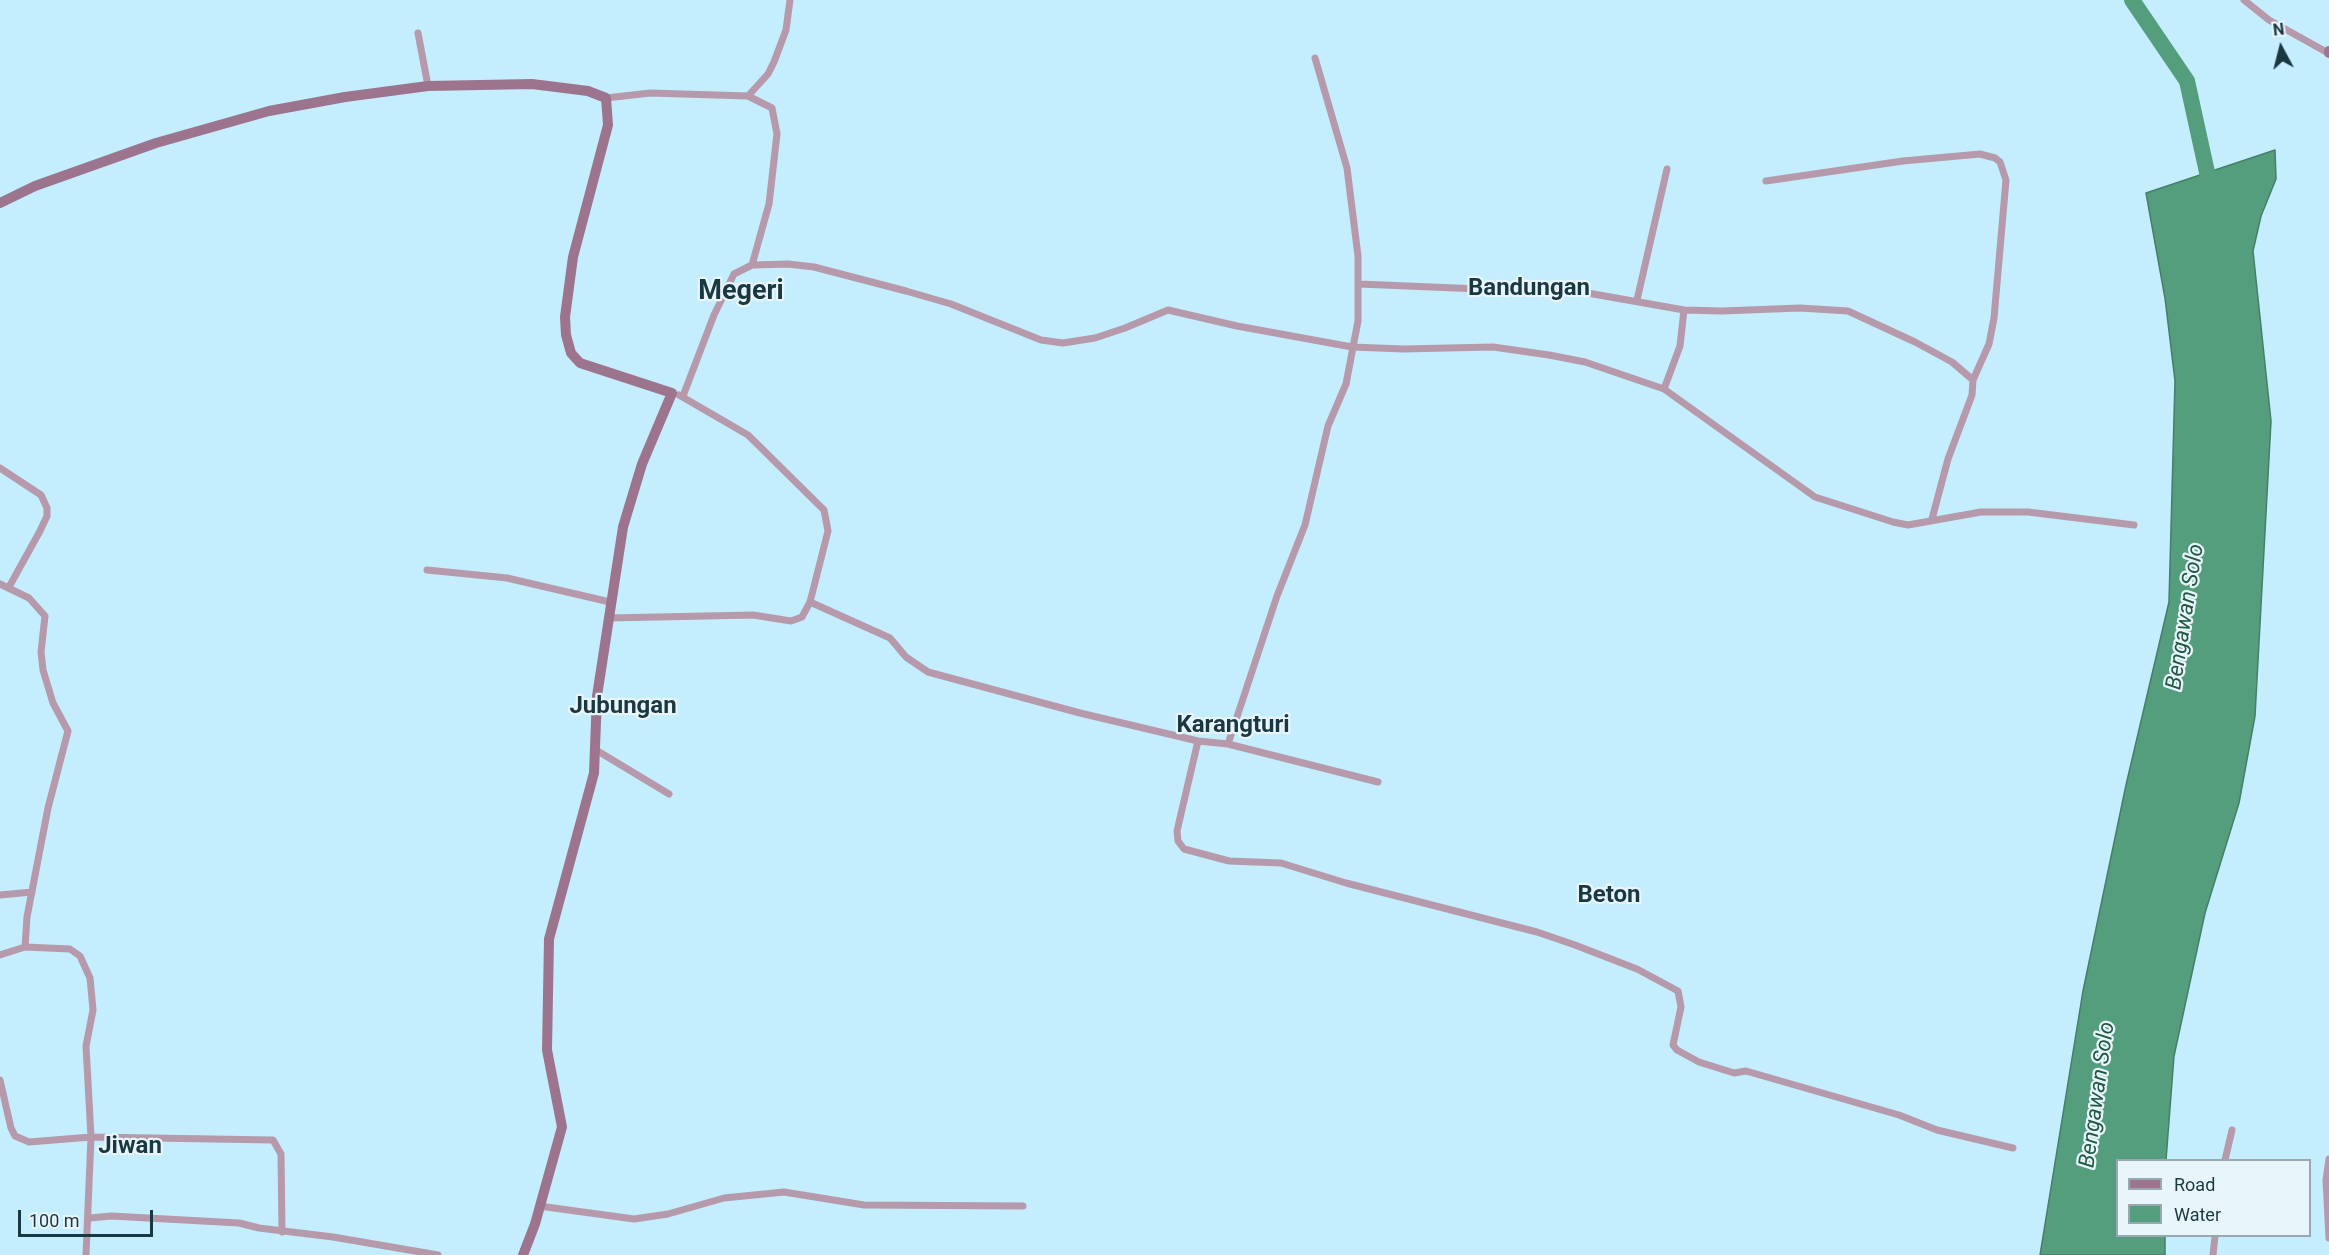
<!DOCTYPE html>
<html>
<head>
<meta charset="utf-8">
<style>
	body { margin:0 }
	#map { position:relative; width:2329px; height:1255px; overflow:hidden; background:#c4edfd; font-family:Roboto,sans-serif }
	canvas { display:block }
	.legend { position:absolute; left:2116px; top:1159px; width:195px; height:78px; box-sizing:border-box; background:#e8f5fa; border:2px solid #96a9b0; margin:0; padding:8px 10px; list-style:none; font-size:18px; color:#1a3842 }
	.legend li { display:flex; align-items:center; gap:12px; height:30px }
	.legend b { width:30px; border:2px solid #96a9b0 }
	.north { position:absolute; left:2251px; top:18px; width:60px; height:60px; -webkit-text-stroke:4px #e8f5fa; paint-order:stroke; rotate:353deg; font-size:16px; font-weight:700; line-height:24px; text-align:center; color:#1a3842 }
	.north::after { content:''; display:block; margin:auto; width:21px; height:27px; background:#1a3842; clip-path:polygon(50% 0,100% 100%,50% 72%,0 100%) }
	.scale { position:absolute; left:18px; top:1210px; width:135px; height:27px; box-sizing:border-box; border:3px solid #1a3842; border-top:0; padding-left:8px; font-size:18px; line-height:21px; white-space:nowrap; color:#1a3842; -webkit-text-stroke:4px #e8f5fa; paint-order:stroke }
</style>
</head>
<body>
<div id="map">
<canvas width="2329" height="1255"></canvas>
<ul class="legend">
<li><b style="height:8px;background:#9d748d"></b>Road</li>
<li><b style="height:16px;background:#559e7d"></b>Water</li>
</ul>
<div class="north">N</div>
<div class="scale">100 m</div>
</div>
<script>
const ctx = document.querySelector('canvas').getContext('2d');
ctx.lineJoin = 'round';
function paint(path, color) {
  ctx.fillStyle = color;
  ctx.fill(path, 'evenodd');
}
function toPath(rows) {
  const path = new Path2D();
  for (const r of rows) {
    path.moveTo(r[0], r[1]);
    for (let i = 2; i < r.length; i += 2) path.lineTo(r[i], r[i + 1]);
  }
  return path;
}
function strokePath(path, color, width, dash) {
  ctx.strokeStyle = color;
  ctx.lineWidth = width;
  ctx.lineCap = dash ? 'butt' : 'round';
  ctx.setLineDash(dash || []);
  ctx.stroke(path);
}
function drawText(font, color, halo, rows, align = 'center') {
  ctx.font = font + ' Roboto,sans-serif';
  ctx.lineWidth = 4.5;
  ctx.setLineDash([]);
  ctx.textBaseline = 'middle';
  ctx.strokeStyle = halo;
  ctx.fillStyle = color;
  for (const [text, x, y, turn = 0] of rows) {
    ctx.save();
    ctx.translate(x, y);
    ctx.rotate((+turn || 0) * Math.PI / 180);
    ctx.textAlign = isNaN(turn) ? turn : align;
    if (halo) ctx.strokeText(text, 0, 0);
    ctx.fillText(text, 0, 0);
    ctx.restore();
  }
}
const water = toPath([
	[2275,150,2276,179,2261,216,2253,251,2271,421,2255,716,2239,803,2205,913,2174,1056,2166,1160,2118,1160,2118,1236,2165,1236,2165,1255,2040,1255,2083,991,2126,785,2169,602,2175,381,2165,298,2146,193,2275,150]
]);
const river = toPath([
	[2132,0,2187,81,2212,195]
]);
const street = toPath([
	[2244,0,2269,20,2328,53],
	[418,33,428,86],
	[748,96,772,108,777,134,769,204,752,265],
	[606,98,650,93,748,96,768,74,774,62,786,30,790,0],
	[1766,181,1903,161,1980,154,1995,158,2000,162,2006,180,1994,318,1989,344,1973,380],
	[1359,284,1503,290,1565,289,1684,310,1680,346,1664,389],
	[1637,300,1667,169],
	[1684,310,1722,311,1800,308,1848,311,1915,342,1952,362,1973,380,1972,395,1948,459,1932,519],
	[683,396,714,315,734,274,752,265,788,264,814,267,906,291,951,304,1041,340,1063,343,1095,338,1125,328,1168,310,1237,326,1352,347,1403,349,1493,347,1549,355,1585,362,1664,389,1815,497,1893,522,1908,525,1981,512,2028,512,2134,525],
	[0,468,41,495,47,508,47,516,40,531,9,587],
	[427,570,507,578,610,602],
	[0,584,29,598,45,616,41,652,43,670,53,703,68,731,48,808,27,917,25,947],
	[810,602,890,638,906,657,928,672,1080,713,1198,741,1228,744,1277,596,1305,525,1328,426,1346,384,1358,321,1358,256,1347,168,1315,58],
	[609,618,753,615,791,621,802,617,810,602,828,531,824,510,748,435,679,395],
	[1198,741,1177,831,1178,841,1184,849,1229,861,1281,863,1346,883,1537,932,1575,945,1637,969,1678,991,1681,1007,1673,1045,1677,1050,1699,1062,1734,1073,1746,1071,1899,1115,1937,1130,2013,1148],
	[1228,744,1378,782],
	[596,750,669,794],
	[0,895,32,892],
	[0,955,25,947,70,949,80,956,90,978,93,1010,86,1046,91,1137,86,1255],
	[0,1080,11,1128,15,1136,29,1142,91,1137,273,1140,281,1154,282,1232],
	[2329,1159,2326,1180,2329,1238],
	[2225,1160,2232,1130],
	[539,1206,634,1219,668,1214,724,1198,784,1192,864,1205,1023,1206],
	[90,1218,111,1216,239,1223,259,1228,333,1237,438,1255],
	[2213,1255,2215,1236]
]);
const secondary = toPath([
	[2329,51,2329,53],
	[0,203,35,186,156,143,269,111,345,97,428,86,532,84,588,91,606,98,608,125,573,257,565,317,566,335,571,353,580,363,672,393,642,464,623,527,597,696,594,773,549,939,547,1050,562,1127,535,1224,523,1255]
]);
const waterNames = [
	["Bengawan Solo",2186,617,-81],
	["Bengawan Solo",2098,1095,-82]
];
const quarterNames = [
	["Bandungan",1529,289],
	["Jubungan",623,707],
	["Karangturi",1233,726],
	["Beton",1609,896],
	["Jiwan",130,1147]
];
const districtNames = [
	["Megeri",741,292]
];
paint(water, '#559e7d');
strokePath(water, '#437f6b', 1.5);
strokePath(river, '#559e7d', 16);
strokePath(street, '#b699aa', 7);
strokePath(secondary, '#9d748d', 10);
drawText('italic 22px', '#215941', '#e8f5fa', waterNames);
drawText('bold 24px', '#1a3842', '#e8f5fa', quarterNames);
drawText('bold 27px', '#1a3842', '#e8f5fa', districtNames);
</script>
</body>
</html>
